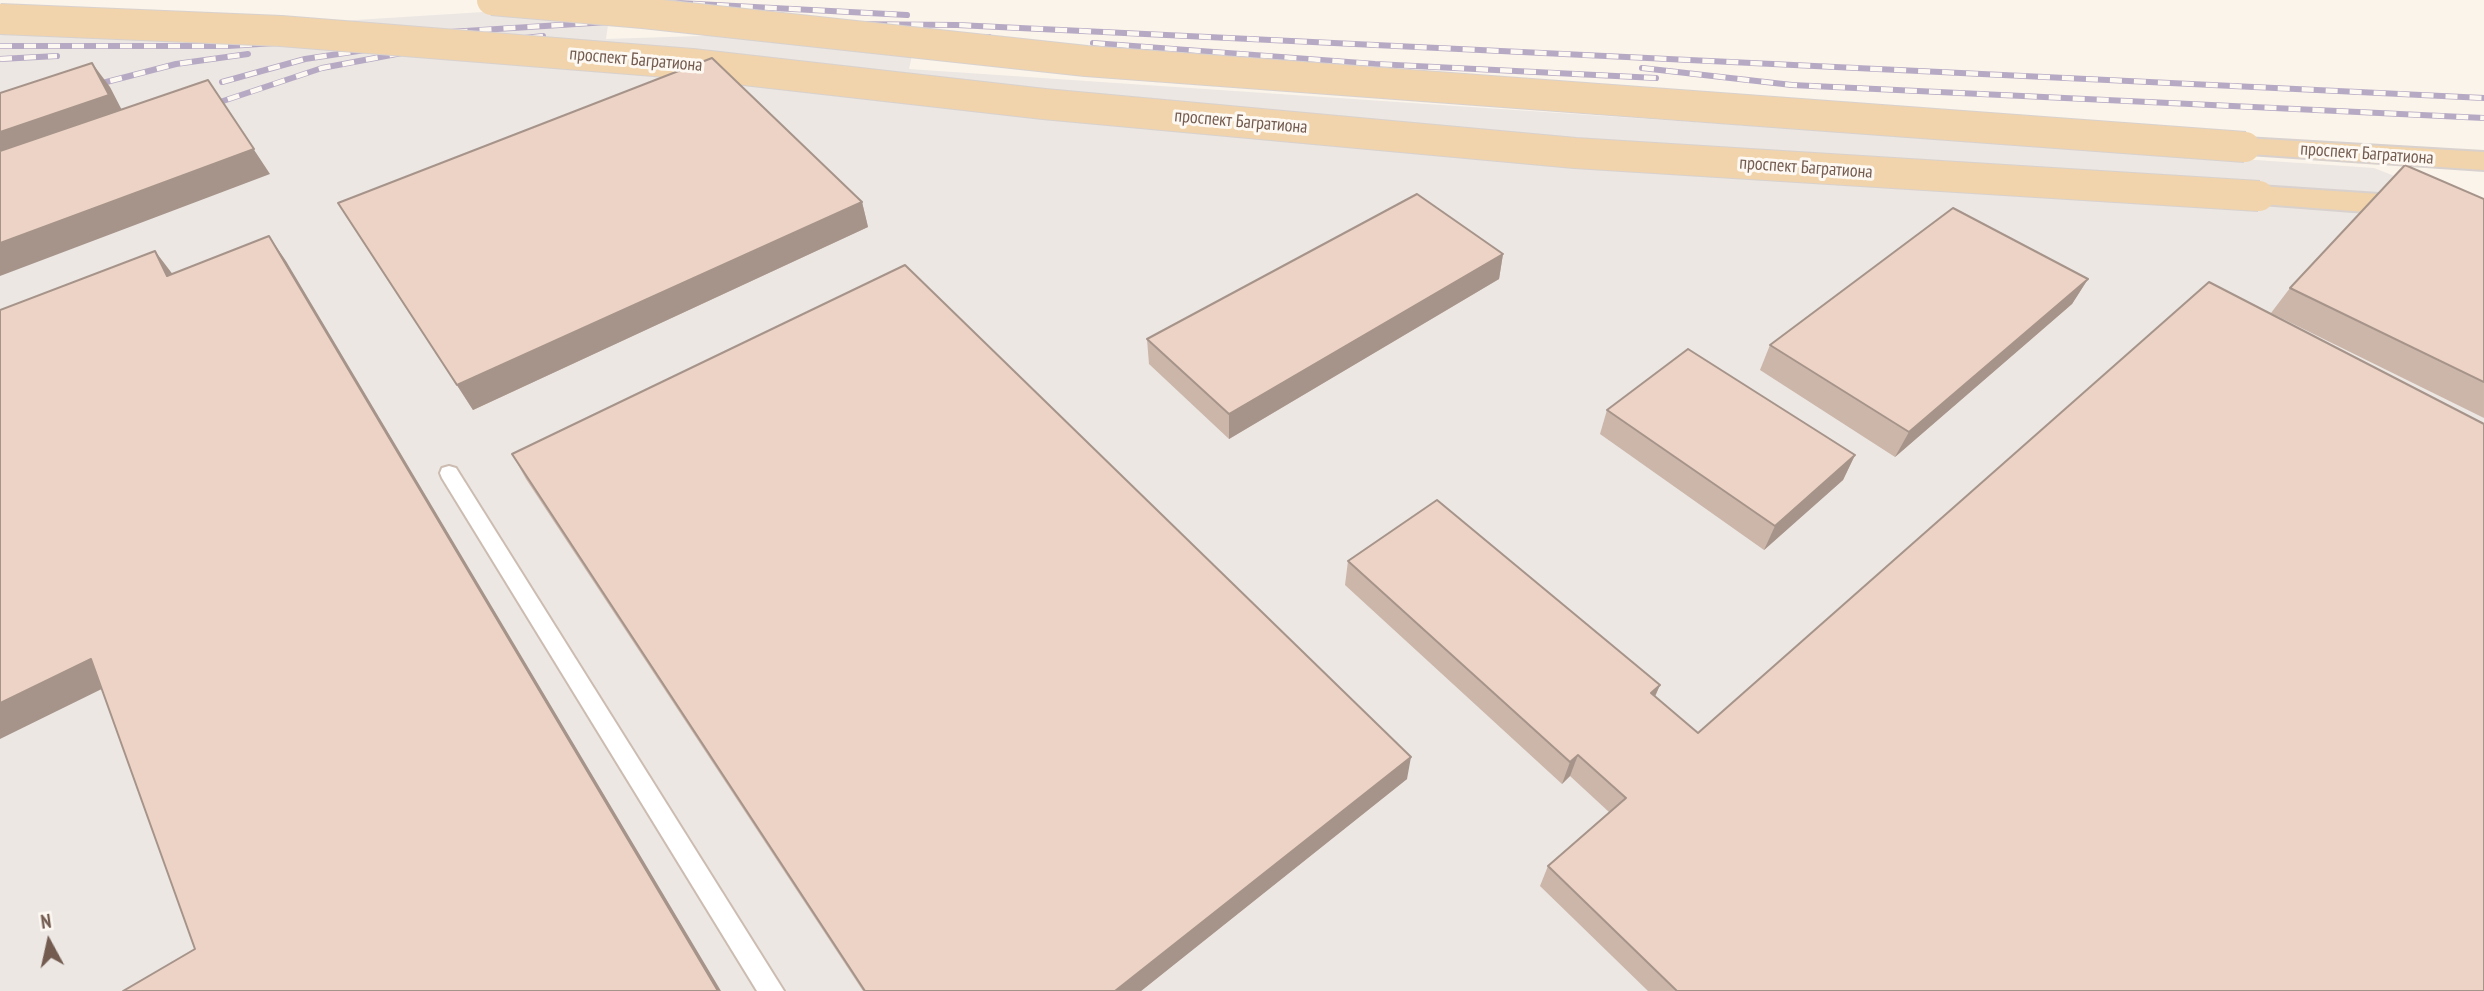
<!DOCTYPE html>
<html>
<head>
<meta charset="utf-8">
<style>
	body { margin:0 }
	#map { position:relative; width:2484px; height:991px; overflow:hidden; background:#faf4eb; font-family:"PT Sans Narrow",sans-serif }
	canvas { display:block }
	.north { position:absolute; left:14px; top:907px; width:70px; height:70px; -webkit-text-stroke:5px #fdf8f1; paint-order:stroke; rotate:352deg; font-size:19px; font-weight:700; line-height:28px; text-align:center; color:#735b50 }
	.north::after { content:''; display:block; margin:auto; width:24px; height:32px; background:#735b50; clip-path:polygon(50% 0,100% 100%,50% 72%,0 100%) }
</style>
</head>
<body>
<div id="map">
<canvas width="2484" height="991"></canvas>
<div class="north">N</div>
</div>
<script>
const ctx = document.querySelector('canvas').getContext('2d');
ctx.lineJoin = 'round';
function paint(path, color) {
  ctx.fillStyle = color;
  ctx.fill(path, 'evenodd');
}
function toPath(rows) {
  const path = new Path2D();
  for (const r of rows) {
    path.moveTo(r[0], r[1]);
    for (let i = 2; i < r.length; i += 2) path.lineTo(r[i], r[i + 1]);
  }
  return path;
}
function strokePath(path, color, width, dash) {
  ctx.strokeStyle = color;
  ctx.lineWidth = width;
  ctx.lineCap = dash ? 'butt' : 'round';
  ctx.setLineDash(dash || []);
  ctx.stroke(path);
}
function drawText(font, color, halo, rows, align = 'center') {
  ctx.font = font + ' "PT Sans Narrow",sans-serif';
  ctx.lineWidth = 6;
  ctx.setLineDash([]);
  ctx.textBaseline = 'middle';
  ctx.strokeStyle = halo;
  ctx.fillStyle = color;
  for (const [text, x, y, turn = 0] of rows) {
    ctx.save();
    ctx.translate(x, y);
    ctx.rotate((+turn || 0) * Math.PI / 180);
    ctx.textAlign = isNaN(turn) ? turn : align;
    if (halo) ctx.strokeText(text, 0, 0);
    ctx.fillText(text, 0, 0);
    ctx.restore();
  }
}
const industrial = toPath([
	[611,4,606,39,918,29,909,69,2374,168,2484,211,2484,991,0,991,0,12,276,25]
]);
const lane = toPath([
	[449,466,456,468,784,991,757,991,442,478,440,473,442,468,449,466]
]);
const primary = toPath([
	[2245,138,2484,152,2484,170,2234,153,2230,147,2234,141,2245,138],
	[2259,186,2484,201,2484,221,2248,203,2243,196,2248,189,2259,186]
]);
const rail = toPath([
	[621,0,907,15],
	[931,38,989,37],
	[1093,43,1375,64,1656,78],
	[0,46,228,46,608,22,957,25,2484,98],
	[0,59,57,56],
	[1642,68,1792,85,2484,118],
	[222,82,305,59,365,50],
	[87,87,176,64,248,54],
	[205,107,322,68,423,49,543,36]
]);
const primaryBridge = toPath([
	[492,0,643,13,1086,61,2245,147],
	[0,19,281,31,692,64,1044,104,1575,153,2259,196]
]);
const wall = toPath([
	[2484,199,2484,418,2271,313,2290,288],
	[862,202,868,227,473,410,338,203],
	[1503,254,1499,279,1229,439,1149,364,1147,339],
	[2088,279,2072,304,1895,457,1760,370,1770,345],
	[1607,410,1855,455,1843,480,1764,550,1600,434],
	[512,454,1407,779,1141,991,863,991,526,479],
	[1348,561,1660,685,1655,697,1698,733,2484,991,1648,991,1540,886,1548,866,1609,812,1570,776,1562,784,1345,585]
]);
const shadedWall = toPath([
	[92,63,110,87,127,120,0,163,0,132],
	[208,80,270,174,0,276,0,243],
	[862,202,868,227,473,410,457,385],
	[269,236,286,261,721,991,718,991],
	[155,251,174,276,167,276],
	[1503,254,1499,279,1229,439,1229,414],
	[2088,279,2072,304,1895,457,1909,432],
	[1855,455,1843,480,1764,550,1775,526],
	[91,659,118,681,0,739,0,703],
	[1660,685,1650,707,1651,693],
	[1578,755,1570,776,1562,784,1570,762],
	[1411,757,1407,779,1141,991,1115,991]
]);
const building = toPath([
	[712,58,862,202,457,385,338,203,712,58],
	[92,63,109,95,0,132,0,93,92,63],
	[208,80,254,149,0,243,0,151,208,80],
	[2405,165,2484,199,2484,382,2290,288,2405,165],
	[1417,194,1503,254,1229,414,1147,339,1417,194],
	[1953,208,2088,279,1909,432,1770,345,1953,208],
	[269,236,718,991,123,991,195,949,91,659,0,703,0,310,155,251,167,276,269,236],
	[905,265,1411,757,1115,991,865,991,512,454,905,265],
	[2209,282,2484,424,2484,991,1677,991,1548,866,1626,798,1578,755,1570,762,1348,561,1437,500,1660,685,1651,693,1698,733,2209,282],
	[1688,349,1855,455,1775,526,1607,410,1688,349]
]);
const farStreetnames = [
	["проспект Багратиона",636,60,5],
	["проспект Багратиона",1241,122,5],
	["проспект Багратиона",2367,154,4],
	["проспект Багратиона",1806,168,4]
];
paint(industrial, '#ece7e3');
strokePath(lane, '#ccbcb1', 4);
strokePath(primary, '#d8d1ce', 4);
paint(lane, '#fff');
paint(primary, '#f1d4ab');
strokePath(rail, '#b6a9c4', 6);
strokePath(rail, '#fdf8f1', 4.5, [12]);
strokePath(primaryBridge, '#d8d1ce', 32, []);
strokePath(primaryBridge, '#f1d4ab', 30);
paint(wall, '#ccb5a9');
paint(shadedWall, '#a6948a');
paint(building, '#edd3c5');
strokePath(building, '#a6948a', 2);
drawText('18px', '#735b50', '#fdf8f1', farStreetnames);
</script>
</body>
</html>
